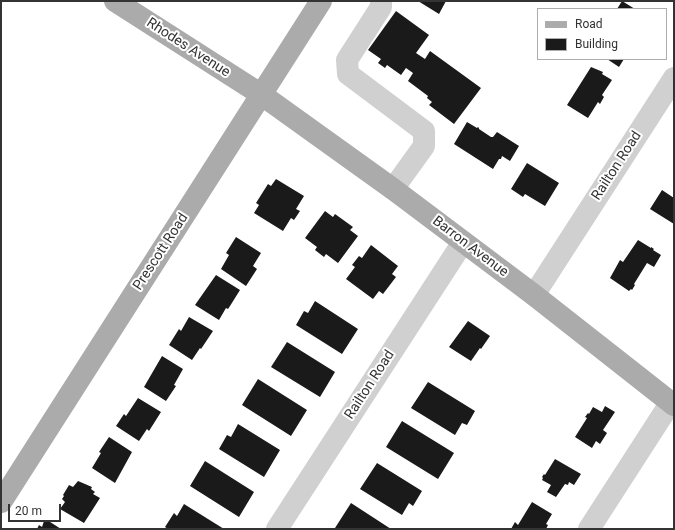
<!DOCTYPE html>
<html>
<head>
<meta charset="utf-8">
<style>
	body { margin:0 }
	#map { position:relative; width:675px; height:530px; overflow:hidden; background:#fff; font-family:Roboto,sans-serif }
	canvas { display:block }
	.frame { position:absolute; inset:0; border:2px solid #333; pointer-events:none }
	.legend { position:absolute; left:537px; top:8px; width:130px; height:52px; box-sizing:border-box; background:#fff; border:1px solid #adadad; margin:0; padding:5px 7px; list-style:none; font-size:12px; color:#333 }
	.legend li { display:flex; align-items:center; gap:8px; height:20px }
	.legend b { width:20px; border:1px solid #adadad }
	.scale { position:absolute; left:8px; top:504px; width:53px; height:18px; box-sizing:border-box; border:2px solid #333; border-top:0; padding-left:5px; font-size:12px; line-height:14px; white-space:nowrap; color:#333; -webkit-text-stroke:3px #fff; paint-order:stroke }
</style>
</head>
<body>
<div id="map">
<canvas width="675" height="530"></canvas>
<div class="frame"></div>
<ul class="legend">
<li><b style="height:5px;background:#ababab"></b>Road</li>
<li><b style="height:11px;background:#1a1a1a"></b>Building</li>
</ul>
<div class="scale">20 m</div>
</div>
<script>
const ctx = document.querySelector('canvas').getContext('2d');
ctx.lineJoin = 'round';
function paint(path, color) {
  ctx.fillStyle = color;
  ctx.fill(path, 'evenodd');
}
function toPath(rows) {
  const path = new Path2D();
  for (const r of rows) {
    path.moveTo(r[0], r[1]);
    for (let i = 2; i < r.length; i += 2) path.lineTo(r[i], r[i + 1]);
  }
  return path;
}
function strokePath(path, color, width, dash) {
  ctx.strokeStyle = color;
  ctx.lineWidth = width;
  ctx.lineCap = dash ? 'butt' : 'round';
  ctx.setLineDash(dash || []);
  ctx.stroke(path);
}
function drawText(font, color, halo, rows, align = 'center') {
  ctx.font = font + ' Roboto,sans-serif';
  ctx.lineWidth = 4;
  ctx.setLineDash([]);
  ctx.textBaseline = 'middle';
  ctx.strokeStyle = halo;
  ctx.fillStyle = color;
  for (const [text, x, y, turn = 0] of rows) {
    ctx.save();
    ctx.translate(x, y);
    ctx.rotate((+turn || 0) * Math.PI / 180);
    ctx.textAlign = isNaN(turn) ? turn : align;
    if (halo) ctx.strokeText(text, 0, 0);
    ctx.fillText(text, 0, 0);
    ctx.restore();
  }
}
const building = toPath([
	[418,1,446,1,439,14],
	[622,1,635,9,617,9],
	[396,11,429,35,416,53,425,59,430,51,481,88,454,124,429,105,432,102,427,98,428,96,408,81,413,73,406,68,401,75,387,65,385,68,378,63,381,59,368,50],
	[607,59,624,59,619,67],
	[591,67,603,72,602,74,612,80,602,95,604,97,600,104,598,102,588,118,567,105],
	[467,122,477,128,478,127,479,128,479,129,491,137,493,137,497,132,519,146,510,161,502,156,501,159,499,159,493,169,454,144],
	[527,163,559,183,545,206,525,194,523,197,511,189],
	[276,179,304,196,296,209,300,211,294,220,291,218,283,231,254,213,259,205,256,203,268,184,271,186],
	[662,190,674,198,674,224,650,209],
	[325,211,333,217,335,214,353,227,350,230,358,236,338,263,326,254,324,257,315,250,317,247,305,238],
	[236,237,261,253,253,266,257,269,246,286,221,269,229,255,226,253],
	[638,240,651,248,651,247,654,249,653,250,661,255,654,267,647,263,634,284,635,285,632,290,631,289,629,291,610,278,620,260,623,262],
	[371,245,398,266,392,274,396,277,383,294,379,291,373,299,346,279,355,267,352,265,359,256,362,258],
	[216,275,240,290,230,306,228,309,226,308,219,320,195,305],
	[315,301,358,329,342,354,296,325,304,311,308,313],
	[189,317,213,331,201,349,200,348,192,360,169,345,179,329,181,331],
	[468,321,490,336,481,349,480,348,471,361,449,347],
	[287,342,335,372,320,397,271,367],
	[162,356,183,369,174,385,176,386,166,401,144,387],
	[258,379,307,410,291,436,242,405],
	[428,382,475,411,467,425,462,423,455,435,411,408],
	[138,398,161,412,149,431,147,429,139,441,116,426,124,414,126,416],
	[605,406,615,412,603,430,607,433,600,444,596,441,592,448,575,437,587,418,585,417,588,413,589,414,593,407,602,412],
	[402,421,454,453,438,479,386,447],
	[238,424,280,450,264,477,219,449,227,435,231,437],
	[109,437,132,452,115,483,92,468,101,453,99,452],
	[555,459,581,474,574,485,569,482,568,485,565,484,556,497,547,492,551,485,542,480,543,478,542,477,544,474,545,475],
	[205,461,254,492,239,517,190,486],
	[377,463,422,491,413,506,409,503,402,515,360,489],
	[78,481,92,487,91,489,95,492,93,494,100,498,84,523,60,509,65,502,62,499,64,496,63,495,69,485,73,487],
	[532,502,552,514,546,524,548,525,546,529,511,529,515,522,518,525],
	[351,503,391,529,335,528],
	[184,504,224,529,168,529,165,527,174,513,177,516],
	[47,520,61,529,37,529,39,525,42,527,44,521,46,522]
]);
const minor = toPath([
	[381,1,381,7,347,60,348,74,424,131,424,146,393,189],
	[534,295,674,78],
	[277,529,463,242],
	[589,529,671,402]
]);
const major = toPath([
	[115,1,262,95,393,189,534,295,674,405],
	[1,502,321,1]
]);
const streetNames = [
	["Rhodes Avenue",188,48,33],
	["Railton Road",617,166,-57],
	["Barron Avenue",470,247,37],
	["Prescott Road",161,252,-57],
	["Railton Road",370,385,-57]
];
paint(building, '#1a1a1a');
strokePath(minor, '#d0d0d0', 22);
strokePath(major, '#ababab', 22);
drawText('14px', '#333', '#fff', streetNames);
</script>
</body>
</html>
